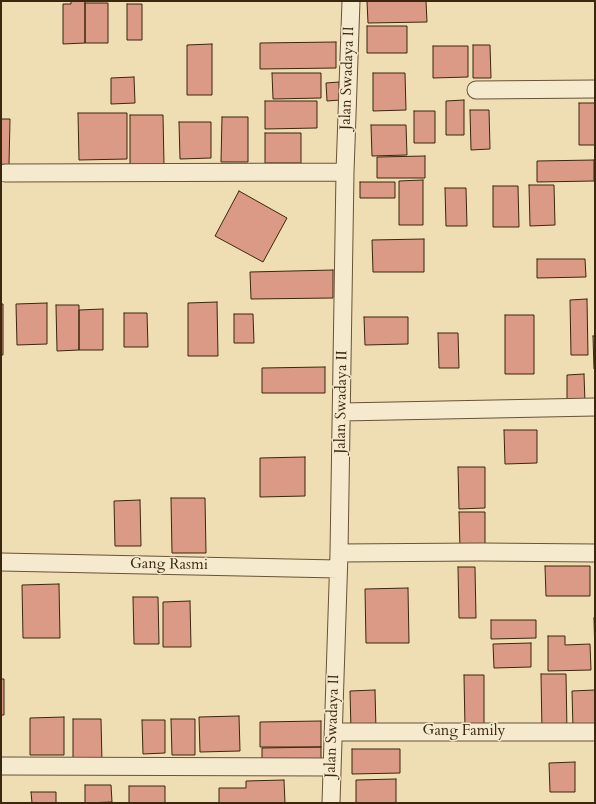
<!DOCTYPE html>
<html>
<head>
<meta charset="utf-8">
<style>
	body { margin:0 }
	#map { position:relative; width:596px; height:804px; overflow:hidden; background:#efddb3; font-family:Cardo,serif }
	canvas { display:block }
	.frame { position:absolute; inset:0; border:2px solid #3b270d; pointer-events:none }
</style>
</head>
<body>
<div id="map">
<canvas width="596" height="804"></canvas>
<div class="frame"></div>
</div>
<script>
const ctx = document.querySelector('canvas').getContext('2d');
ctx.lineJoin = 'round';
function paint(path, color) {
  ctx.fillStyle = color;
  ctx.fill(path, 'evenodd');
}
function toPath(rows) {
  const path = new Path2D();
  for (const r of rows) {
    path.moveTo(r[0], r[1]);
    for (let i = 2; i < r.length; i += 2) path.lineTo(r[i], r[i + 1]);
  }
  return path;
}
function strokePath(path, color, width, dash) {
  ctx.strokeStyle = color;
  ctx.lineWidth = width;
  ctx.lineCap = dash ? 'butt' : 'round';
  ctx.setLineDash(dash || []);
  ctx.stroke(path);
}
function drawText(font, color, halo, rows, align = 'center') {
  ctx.font = font + ' Cardo,serif';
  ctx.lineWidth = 3;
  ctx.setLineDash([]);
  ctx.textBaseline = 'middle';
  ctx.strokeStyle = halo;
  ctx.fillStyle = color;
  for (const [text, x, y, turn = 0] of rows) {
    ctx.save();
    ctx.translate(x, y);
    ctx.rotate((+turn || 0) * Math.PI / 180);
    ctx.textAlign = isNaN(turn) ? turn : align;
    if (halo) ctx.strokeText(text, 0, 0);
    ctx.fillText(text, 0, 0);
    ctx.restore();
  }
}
const building = toPath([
	[71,1,85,1,85,43,63,44,63,4,71,4,71,1],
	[367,1,426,1,427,22,368,23,367,1],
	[85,3,108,3,108,43,85,43,85,3],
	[127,4,142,4,142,40,127,40,127,4],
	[367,26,407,26,407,53,367,53,367,26],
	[336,42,336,68,260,69,260,43,336,42],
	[212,44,212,95,187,95,187,45,212,44],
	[473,45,490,45,491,78,473,78,473,45],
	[433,46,468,46,468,77,433,78,433,46],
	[272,73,321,73,321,98,273,99,272,73],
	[373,73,405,73,406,110,373,111,373,73],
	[134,77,135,103,111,104,111,78,134,77],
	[339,82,340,100,327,101,326,83,339,82],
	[464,100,464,135,446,135,446,101,464,100],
	[265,101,317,101,317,128,265,129,265,101],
	[579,103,595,103,595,145,579,145,579,103],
	[470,110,489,110,490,149,471,150,470,110],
	[414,111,435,111,435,143,414,143,414,111],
	[78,113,127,113,127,159,79,160,78,113],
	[130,115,163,115,164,165,130,165,130,115],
	[222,117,248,117,248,162,221,162,222,117],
	[1,119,10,119,9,165,1,165,1,119],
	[179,122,211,122,211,158,180,159,179,122],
	[371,125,406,125,407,155,372,156,371,125],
	[265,133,301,133,301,163,265,163,265,133],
	[425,156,425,178,377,178,377,157,425,156],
	[594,160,594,181,537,182,537,161,594,160],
	[423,180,423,225,399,225,399,181,423,180],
	[360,182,395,182,395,198,360,198,360,182],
	[529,185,554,185,555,225,530,226,529,185],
	[493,186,518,186,519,227,493,227,493,186],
	[445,188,466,188,467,226,446,226,445,188],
	[239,191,287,218,263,262,215,236,239,191],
	[424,239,424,272,373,272,372,240,424,239],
	[537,259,585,259,586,277,537,278,537,259],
	[333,270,333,298,251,299,250,272,333,270],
	[587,299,588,355,571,355,570,300,587,299],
	[217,302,218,356,188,356,188,303,217,302],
	[47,303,47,344,17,345,16,304,47,303],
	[1,304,3,304,3,355,1,355,1,304],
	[56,305,79,305,79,350,57,351,56,305],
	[103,309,103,350,79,350,79,310,103,309],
	[124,313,147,313,148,347,124,347,124,313],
	[234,314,253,314,254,343,234,343,234,314],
	[505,315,534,315,534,374,505,374,505,315],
	[364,317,408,317,408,344,365,345,364,317],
	[438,333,458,333,459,368,439,368,438,333],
	[593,336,595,336,595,369,594,369,593,336],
	[325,367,325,393,262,393,262,368,325,367],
	[584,374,585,403,567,404,567,375,584,374],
	[504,430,537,430,537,463,505,464,504,430],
	[305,457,305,496,260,497,260,458,305,457],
	[458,467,485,467,485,508,459,509,458,467],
	[171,498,205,498,206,553,172,553,171,498],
	[140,500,141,546,115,546,114,501,140,500],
	[459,512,485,512,485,550,460,550,459,512],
	[545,566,590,566,590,596,546,596,545,566],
	[458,567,475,567,476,618,459,618,458,567],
	[59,584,60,638,23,638,22,585,59,584],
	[408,588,409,643,366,643,365,589,408,588],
	[133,597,158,597,159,644,134,644,133,597],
	[190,601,191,647,163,647,163,602,190,601],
	[594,618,595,618,595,658,594,618],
	[491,620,536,620,536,638,491,639,491,620],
	[548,636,565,636,565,645,590,644,591,670,548,671,548,636],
	[531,643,531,667,494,668,493,644,531,643],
	[541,674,566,674,567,731,542,732,541,674],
	[464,675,484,675,484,727,465,728,464,675],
	[1,679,4,679,4,715,1,715,1,679],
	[375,690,376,730,351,731,350,691,375,690],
	[595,690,595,729,573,729,572,691,595,690],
	[239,716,240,751,200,752,199,717,239,716],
	[64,717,64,755,30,755,30,718,64,717],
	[73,719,101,719,102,763,73,764,73,719],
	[171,719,195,719,195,755,172,755,171,719],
	[142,720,165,720,165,753,143,754,142,720],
	[321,721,321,747,260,747,260,722,321,721],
	[321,747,321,765,262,766,262,748,321,747],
	[352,749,400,749,400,773,352,774,352,749],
	[575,762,575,792,550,792,549,763,575,762],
	[396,779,396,803,356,803,356,780,396,779],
	[284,780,285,803,219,803,219,788,246,788,246,781,284,780],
	[85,785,111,785,112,802,85,803,85,785],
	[129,786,165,786,165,803,129,803,129,786],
	[31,792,56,792,56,803,32,803,31,792]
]);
const minor = toPath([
	[476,90,595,89],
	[5,173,345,172],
	[342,412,595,407],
	[339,553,481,552,595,553],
	[1,562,338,569],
	[333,732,595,732],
	[1,766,332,767],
	[331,803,339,553,345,172,351,1]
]);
const streetNames = [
	["Jalan Swadaya II",348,78,-88],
	["Jalan Swadaya II",342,402,-89],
	["Gang Rasmi",169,565,1],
	["Jalan Swadaya II",333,726,-88],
	["Gang Family",464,732]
];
paint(building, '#da9a85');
strokePath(building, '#3b270d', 1);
strokePath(minor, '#685436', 19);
strokePath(minor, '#f5e9ce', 17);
drawText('15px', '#3b270d', '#f5e9ce', streetNames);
</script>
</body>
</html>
